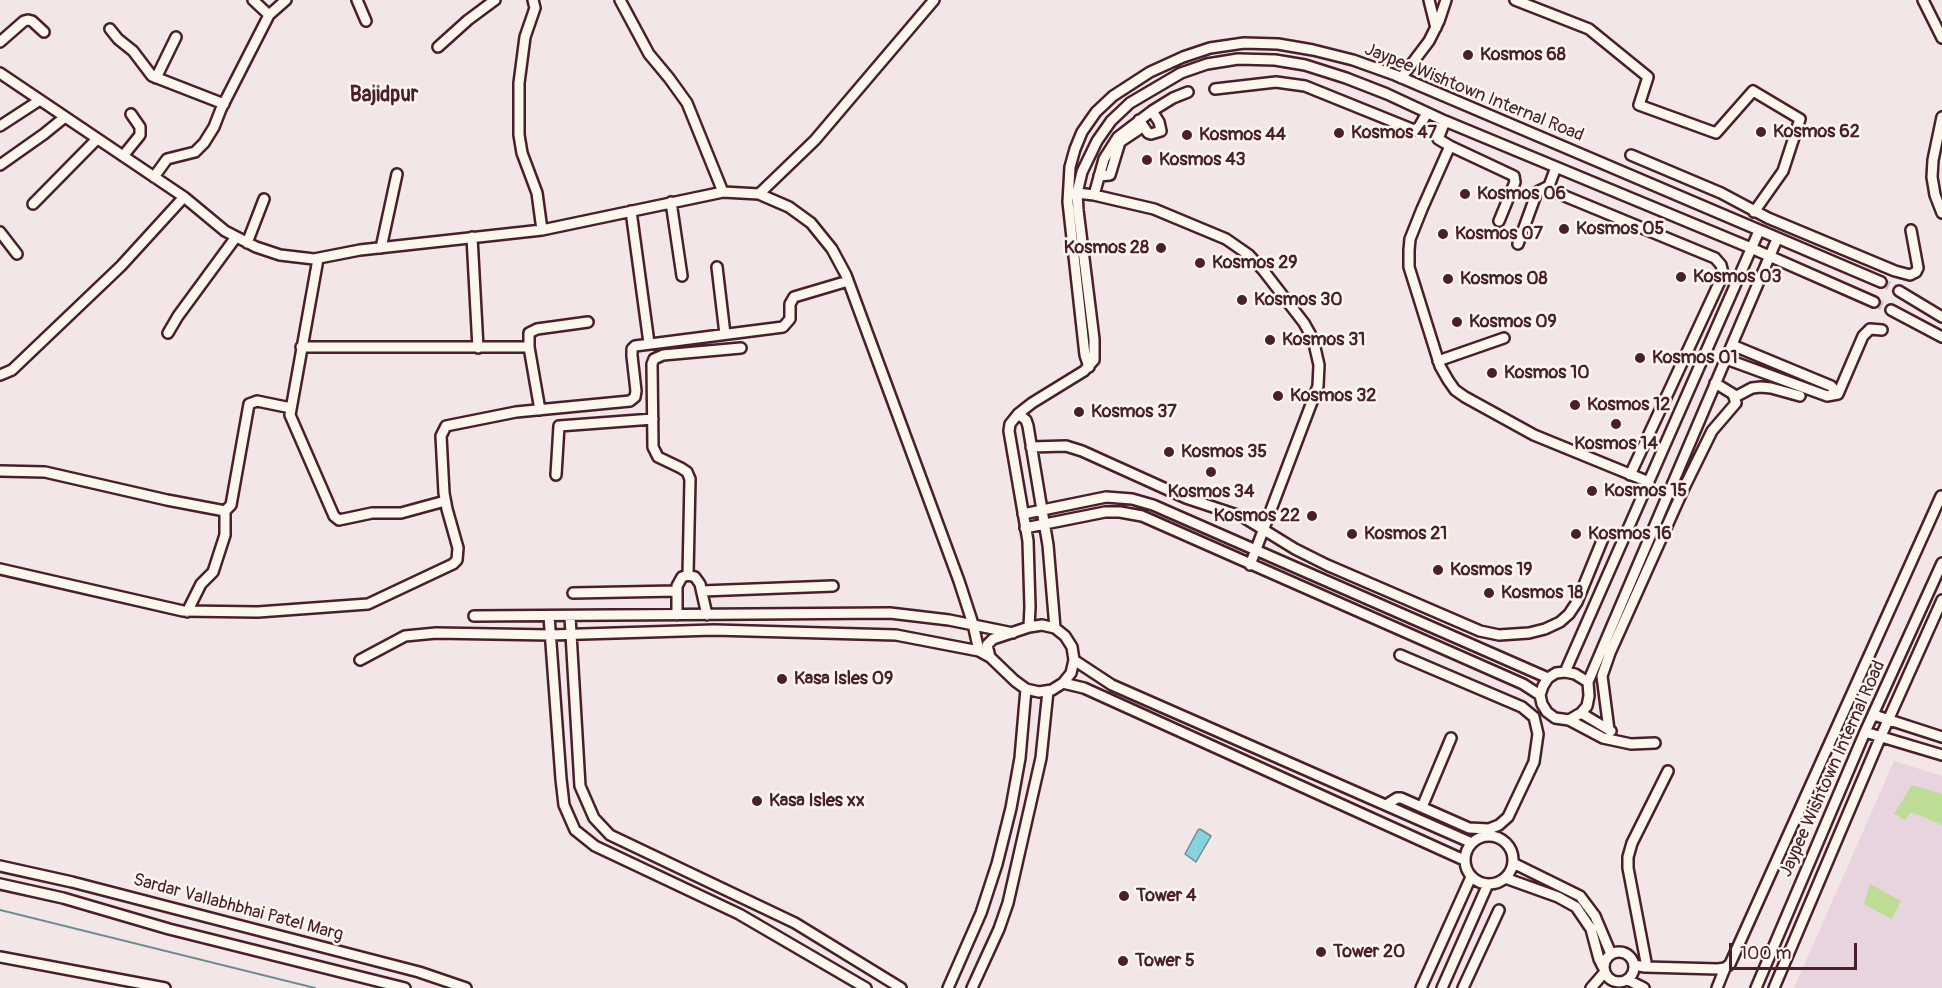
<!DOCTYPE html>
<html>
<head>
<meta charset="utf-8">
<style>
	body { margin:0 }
	#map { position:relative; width:1942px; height:988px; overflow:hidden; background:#f2e7e6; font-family:Pangolin,sans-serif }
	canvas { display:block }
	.scale { position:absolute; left:1729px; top:943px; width:128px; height:27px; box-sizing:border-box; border:3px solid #4a1f2b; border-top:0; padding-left:8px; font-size:18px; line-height:21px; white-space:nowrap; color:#4a1f2b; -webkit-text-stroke:4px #fbf7ec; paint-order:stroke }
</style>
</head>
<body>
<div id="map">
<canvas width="1942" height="988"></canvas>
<div class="scale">100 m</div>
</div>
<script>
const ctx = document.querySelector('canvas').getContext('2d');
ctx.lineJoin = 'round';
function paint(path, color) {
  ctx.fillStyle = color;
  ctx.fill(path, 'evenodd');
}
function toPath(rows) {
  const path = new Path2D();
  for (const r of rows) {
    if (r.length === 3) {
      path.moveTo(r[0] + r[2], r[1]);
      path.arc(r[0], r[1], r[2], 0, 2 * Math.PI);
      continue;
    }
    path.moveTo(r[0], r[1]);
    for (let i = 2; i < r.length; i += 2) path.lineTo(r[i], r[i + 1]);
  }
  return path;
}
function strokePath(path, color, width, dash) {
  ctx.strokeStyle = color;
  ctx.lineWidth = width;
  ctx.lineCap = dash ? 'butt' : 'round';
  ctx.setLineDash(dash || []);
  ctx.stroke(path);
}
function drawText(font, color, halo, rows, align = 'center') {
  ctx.font = font + ' Pangolin,sans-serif';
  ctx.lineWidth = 5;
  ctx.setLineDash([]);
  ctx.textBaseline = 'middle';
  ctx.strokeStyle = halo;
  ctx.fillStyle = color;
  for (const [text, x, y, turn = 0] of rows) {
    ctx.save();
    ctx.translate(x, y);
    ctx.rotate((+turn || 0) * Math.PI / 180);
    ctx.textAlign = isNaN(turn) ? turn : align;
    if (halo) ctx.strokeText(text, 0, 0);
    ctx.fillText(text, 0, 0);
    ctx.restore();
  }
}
const built = toPath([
	[1894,761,1942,776,1942,988,1794,988]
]);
const green = toPath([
	[1912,785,1942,794,1942,825,1911,812,1905,820,1894,814],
	[1870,884,1901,901,1892,919,1864,904]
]);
const water = toPath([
	[1200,829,1211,836,1196,862,1185,854,1198,830,1200,829]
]);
const stream = toPath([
	[0,910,315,988]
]);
const minorTunnel = toPath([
	[1881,282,1899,291],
	[1874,302,1891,310]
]);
const minor = toPath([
	[253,0,269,15],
	[357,0,366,21],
	[533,0,535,8,525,37,519,83,519,135,522,153,537,193,542,230],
	[620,0,649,54,669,78,687,103,723,192],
	[1429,0,1436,28],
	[1515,0,1589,29,1648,77,1639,105,1716,133,1753,91,1800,119,1783,171,1754,212],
	[1923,0,1942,38],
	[110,29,118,39,133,51,152,76,224,104],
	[0,42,24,21,28,20,32,21,44,32],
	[438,47,468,20,495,0],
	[0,73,184,197,225,231,256,247,280,255,314,259,360,250,542,230,723,192,759,194,789,207,811,223,832,249,846,275,959,581,973,624,979,651],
	[156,78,176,37],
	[1401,78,1429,41,1439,21,1446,0],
	[1215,89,1276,82,1305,86,1414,130,1419,127,1427,113],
	[1942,117,1933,160,1932,177,1935,195,1942,213],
	[1139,120,1148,133,1151,134,1161,131,1159,122,1152,111],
	[1445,121,1438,139,1450,146],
	[0,126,40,100],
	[1631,155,1721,193,1768,218,1895,271,1910,275,1916,272,1918,268,1911,230],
	[123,156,140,135,140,127,131,114],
	[0,165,44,134,65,117],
	[1556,167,1549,186,1550,190,1715,258,1721,265,1723,273,1721,279,1630,475],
	[1099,176,1110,175,1120,142,1138,130],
	[154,177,167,159,195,152,204,143,214,127,221,109,269,15,286,0],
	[1077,193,1094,195,1154,209,1226,239,1249,255,1263,270,1304,323,1313,339,1319,365,1318,386,1250,565],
	[759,194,815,140,934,0],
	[1094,195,1104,159,1118,137,1152,111,1173,98,1188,92],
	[671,202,682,276],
	[33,204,97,139],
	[631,211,649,343],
	[1499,221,1515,182,1514,176,1450,146,1422,209,1410,239,1409,250,1409,267,1440,366,1448,380,1455,390,1465,397,1534,435,1649,482],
	[0,232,17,254],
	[472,237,478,348],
	[247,243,264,199],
	[1518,244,1537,192,1549,186],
	[381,248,397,174],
	[318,259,290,415,334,516,339,520,372,513,401,513,445,501],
	[717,267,725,334],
	[1899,291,1942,317],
	[1891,310,1942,337],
	[168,333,178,316,236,237],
	[1732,345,1831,386,1838,394],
	[301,347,529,347],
	[1726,359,1827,396,1838,394],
	[1438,361,1504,338],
	[1089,367,1085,355,1068,202,1070,167,1075,149,1082,132,1096,112,1113,96,1150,72,1183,57,1210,48,1244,43,1278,44,1313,50,1353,60,1395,75,1881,282],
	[0,375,12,370,121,266,184,197],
	[1838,394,1863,336,1870,329,1882,330],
	[1735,397,1752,388,1761,387,1771,388,1800,396],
	[540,410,529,347,529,333,537,329,588,322],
	[1018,414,1026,420,1028,426,1042,510,1048,545,1055,628],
	[1031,447,1066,446,1082,451,1186,498,1243,517,1295,549,1327,565,1480,631,1499,635,1529,633,1545,629,1560,622,1569,614,1577,602,1604,536],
	[0,471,45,472,167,500,225,511,231,505,249,404,257,401,291,408],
	[556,475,559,426,653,419],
	[1023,514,1106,497,1132,499,1153,505,1548,678],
	[1025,528,1105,512,1120,512,1142,516,1523,684,1540,695],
	[0,569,183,611,258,612,368,604,453,564,457,560,458,548,447,509,444,493,441,436,446,426,516,412,630,401,635,397,636,391,632,356,632,349,635,346,783,327,790,319,790,304,794,297,848,281],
	[688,575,690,479,687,472,681,468,658,457,653,447,652,364,654,359,663,355,741,348],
	[702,591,833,586],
	[573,593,676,591],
	[187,612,201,584,213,572,225,535,225,511],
	[677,615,677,586,682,577,688,575,695,577,700,584,707,615],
	[474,616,890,613,949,620,1013,633],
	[549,616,561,779,564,805,575,830,595,846,739,914,866,988],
	[570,617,580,786,594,818,610,835,795,923,901,988],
	[1042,625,1055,628,1065,636,1072,647,1074,660,1071,673,1063,683,1052,690,1039,692,1026,689,1015,681,990,657,987,645,993,639,1029,627,1042,625],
	[1029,627,1030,607,1028,541,1009,431,1010,424,1018,414,1032,403,1084,371,1094,360,1094,339,1078,210,1077,193,1082,172,1097,141,1111,121,1130,103,1181,73,1207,64,1238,59,1275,60,1305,65,1346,78,1387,94,1445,121,1751,248,1874,302],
	[360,660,405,636,436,633,550,635,714,630,896,635,979,651,990,657],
	[1074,660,1112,685,1472,843],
	[1565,672,1759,231],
	[1565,672,1575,674,1588,682,1589,696,1587,706,1581,713,1569,720,1555,718,1547,712,1542,704,1540,695,1543,686,1548,678,1556,673,1565,672],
	[1588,682,1777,239],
	[1063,683,1084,688,1464,860],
	[1581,713,1611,731],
	[1874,715,1942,737],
	[1569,720,1603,738,1631,744,1655,743],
	[1609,730,1602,676,1610,653,1684,488,1712,431,1736,403,1733,394,1715,383],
	[1865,732,1942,755],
	[1386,805,1397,798,1401,798,1469,828,1489,829,1499,825,1508,817,1534,762,1538,734,1534,717,1522,707,1400,655],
	[1422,807,1451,738],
	[1489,860,24],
	[1513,863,1580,896,1595,916,1611,954],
	[0,866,72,882,419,972,466,988],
	[1505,878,1558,897,1576,907,1591,929,1599,959,1603,967],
	[0,884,63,898,169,929,405,988],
	[1619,967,15],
	[0,957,165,988],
	[1634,965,1645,967,1646,962,1628,868,1628,857,1632,843,1668,771],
	[1645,967,1718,969,1725,968,1730,964,1941,496],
	[1628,980,1644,988],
	[948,988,981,913,997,864,1011,808,1020,758,1026,689],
	[972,988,999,929,1008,903,1041,758,1048,691],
	[1421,988,1471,877],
	[1442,988,1488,884],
	[1463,988,1499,910],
	[1591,988,1604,973],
	[1717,988,1725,968],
	[1756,988,1865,732,1942,563],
	[1774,988,1881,736,1942,600]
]);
const markers = [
	[1468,55,6,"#4a1f2b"],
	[1761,132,6,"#4a1f2b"],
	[1339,133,6,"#4a1f2b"],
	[1187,135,6,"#4a1f2b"],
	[1147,160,6,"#4a1f2b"],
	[1465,194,6,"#4a1f2b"],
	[1564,229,6,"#4a1f2b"],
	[1443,234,6,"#4a1f2b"],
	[1161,248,6,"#4a1f2b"],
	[1200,263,6,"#4a1f2b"],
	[1681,277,6,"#4a1f2b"],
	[1448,279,6,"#4a1f2b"],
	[1242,300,6,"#4a1f2b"],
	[1457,322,6,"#4a1f2b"],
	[1270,340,6,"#4a1f2b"],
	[1640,358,6,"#4a1f2b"],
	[1492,373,6,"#4a1f2b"],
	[1278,396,6,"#4a1f2b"],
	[1575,405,6,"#4a1f2b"],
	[1079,412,6,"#4a1f2b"],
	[1616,424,6,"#4a1f2b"],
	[1169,452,6,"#4a1f2b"],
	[1211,472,6,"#4a1f2b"],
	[1592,491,6,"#4a1f2b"],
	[1312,516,6,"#4a1f2b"],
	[1352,534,6,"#4a1f2b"],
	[1576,534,6,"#4a1f2b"],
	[1438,570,6,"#4a1f2b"],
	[1489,593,6,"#4a1f2b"],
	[782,679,6,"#4a1f2b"],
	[757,801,6,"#4a1f2b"],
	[1124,896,6,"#4a1f2b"],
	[1321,952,6,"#4a1f2b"],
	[1123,961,6,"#4a1f2b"]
];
const poiNames = [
	["Kosmos 68",1480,55],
	["Kosmos 62",1773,132],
	["Kosmos 47",1351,133],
	["Kosmos 44",1199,135],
	["Kosmos 43",1159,160],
	["Kosmos 06",1477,194],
	["Kosmos 05",1576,229],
	["Kosmos 07",1455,234],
	["Kosmos 28",1149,248,"right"],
	["Kosmos 29",1212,263],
	["Kosmos 03",1693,277],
	["Kosmos 08",1460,279],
	["Kosmos 30",1254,300],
	["Kosmos 09",1469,322],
	["Kosmos 31",1282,340],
	["Kosmos 01",1652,358],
	["Kosmos 10",1504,373],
	["Kosmos 32",1290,396],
	["Kosmos 12",1587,405],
	["Kosmos 37",1091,412],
	["Kosmos 14",1616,444,"center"],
	["Kosmos 35",1181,452],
	["Kosmos 15",1604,491],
	["Kosmos 34",1211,492,"center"],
	["Kosmos 22",1300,516,"right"],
	["Kosmos 21",1364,534],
	["Kosmos 16",1588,534],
	["Kosmos 19",1450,570],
	["Kosmos 18",1501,593],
	["Kasa Isles 09",794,679],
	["Kasa Isles xx",769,801],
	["Tower 4",1136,896],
	["Tower 20",1333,952],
	["Tower 5",1135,961]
];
const streetNames = [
	["Jaypee Wishtown Internal Road",1474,93,22],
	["Jaypee Wishtown Internal Road",1833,769,-66],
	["Sardar Vallabhbhai Patel Marg",238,908,15]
];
const quarterNames = [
	["Bajidpur",384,96]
];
paint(built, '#e8d4de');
paint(green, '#bddc95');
paint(water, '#83d4dc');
strokePath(water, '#6c8c95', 1.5);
strokePath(stream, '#6c8c95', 2);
strokePath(minorTunnel, '#d0bfc1', 9, [9, 4.5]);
strokePath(minor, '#4a1f2b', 14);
strokePath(minor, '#fbf7ec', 9);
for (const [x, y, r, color] of markers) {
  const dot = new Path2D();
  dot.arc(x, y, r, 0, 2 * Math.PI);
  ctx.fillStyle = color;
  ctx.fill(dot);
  strokePath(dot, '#fbf7ec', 2);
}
drawText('bold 18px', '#4a1f2b', '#fbf7ec', poiNames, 'left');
drawText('18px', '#4a1f2b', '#fbf7ec', streetNames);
drawText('bold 21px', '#4a1f2b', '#fbf7ec', quarterNames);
</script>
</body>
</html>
